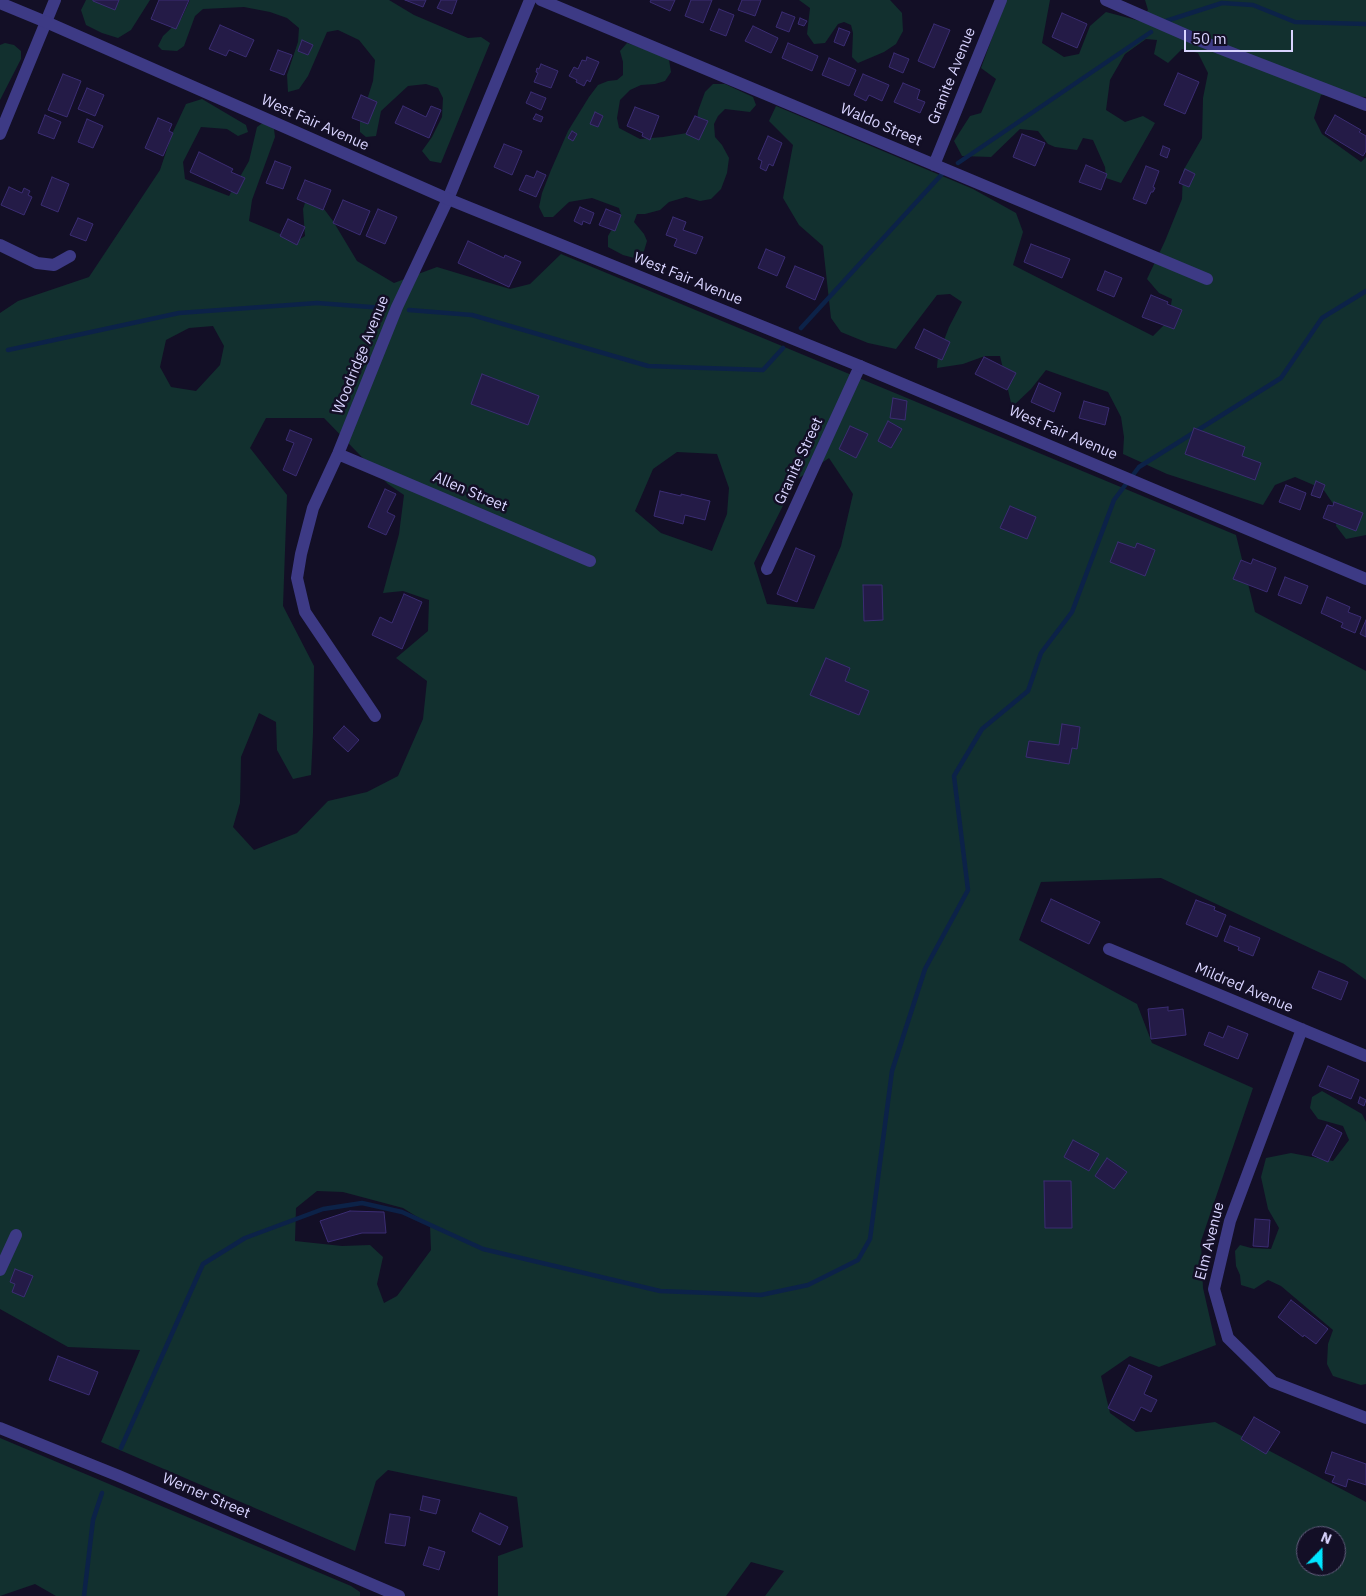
<!DOCTYPE html>
<html>
<head>
<meta charset="utf-8">
<style>
	body { margin:0 }
	#map { position:relative; width:1366px; height:1596px; overflow:hidden; background:#130f26; font-family:"IBM Plex Sans",sans-serif }
	canvas { display:block }
	.north { position:absolute; left:1296px; top:1526px; width:50px; height:50px; box-sizing:border-box; background:#130f26; border:1px solid #625e7d; border-radius:50%; rotate:22deg; font-size:14px; font-weight:700; line-height:20px; text-align:center; color:#d9d4ff }
	.north::after { content:''; display:block; margin:auto; width:18px; height:22px; background:#00e5ff; clip-path:polygon(50% 0,100% 100%,50% 72%,0 100%) }
	.scale { position:absolute; left:1184px; top:30px; width:109px; height:22px; box-sizing:border-box; border:2px solid #d9d4ff; border-top:0; padding-left:6px; font-size:15px; line-height:18px; white-space:nowrap; color:#d9d4ff; -webkit-text-stroke:4px #130f26; paint-order:stroke }
</style>
</head>
<body>
<div id="map">
<canvas width="1366" height="1596"></canvas>
<div class="north">N</div>
<div class="scale">50 m</div>
</div>
<script>
const ctx = document.querySelector('canvas').getContext('2d');
ctx.lineJoin = 'round';
function paint(path, color) {
  ctx.fillStyle = color;
  ctx.fill(path, 'evenodd');
}
function toPath(rows) {
  const path = new Path2D();
  for (const r of rows) {
    path.moveTo(r[0], r[1]);
    for (let i = 2; i < r.length; i += 2) path.lineTo(r[i], r[i + 1]);
  }
  return path;
}
function strokePath(path, color, width, dash) {
  ctx.strokeStyle = color;
  ctx.lineWidth = width;
  ctx.lineCap = dash ? 'butt' : 'round';
  ctx.setLineDash(dash || []);
  ctx.stroke(path);
}
function drawText(font, color, halo, rows, align = 'center') {
  ctx.font = font + ' "IBM Plex Sans",sans-serif';
  ctx.lineWidth = 5;
  ctx.setLineDash([]);
  ctx.textBaseline = 'middle';
  ctx.strokeStyle = halo;
  ctx.fillStyle = color;
  for (const [text, x, y, turn = 0] of rows) {
    ctx.save();
    ctx.translate(x, y);
    ctx.rotate((+turn || 0) * Math.PI / 180);
    ctx.textAlign = isNaN(turn) ? turn : align;
    if (halo) ctx.strokeText(text, 0, 0);
    ctx.fillText(text, 0, 0);
    ctx.restore();
  }
}
const green = toPath([
	[86,0,150,0,131,30,118,38,102,33,86,25,81,10],
	[190,0,389,0,414,15,468,38,481,37,490,43,441,163,430,161,422,151,432,137,442,117,443,98,438,88,426,84,408,86,381,111,376,136,366,137,360,132,360,122,373,81,375,60,359,40,338,30,327,32,308,76,299,89,288,92,287,75,298,42,299,28,287,18,270,12,244,7,203,9,195,16,184,46,177,51,162,50,158,46,163,36,181,19],
	[799,0,890,0,902,13,903,31,896,44,884,52,858,63,852,57,853,33,851,25,844,22,838,24,825,43,814,44,807,34,810,8],
	[1006,0,1050,0,1042,43,1064,57,1079,54,1090,26,1106,12,1140,21,1148,10,1145,0,1366,0,1366,97,1321,95,1314,118,1322,134,1361,162,1366,157,1366,535,1346,539,1336,526,1338,511,1323,489,1295,477,1275,485,1263,505,1167,474,1123,454,1124,437,1121,417,1108,392,1046,370,1031,389,1012,407,1000,356,985,356,963,364,937,368,938,356,949,327,962,302,950,294,937,295,896,349,868,343,841,332,831,318,823,246,799,225,783,198,793,145,769,121,776,106,973,189,1016,213,1023,232,1013,265,1153,336,1168,321,1172,299,1159,293,1147,279,1165,241,1182,199,1183,171,1202,138,1203,98,1208,73,1198,53,1182,49,1168,63,1154,54,1157,40,1146,39,1125,54,1110,80,1106,110,1125,122,1143,116,1155,123,1121,183,1106,178,1105,167,1093,140,1083,138,1077,150,1055,147,1048,144,1038,131,1020,129,991,157,962,156,954,141,970,116,981,113,996,79,981,68],
	[5,43,14,45,21,51,21,59,0,100,0,45],
	[627,43,655,52,669,60,671,72,665,81,655,84,641,85,630,90,620,100,617,118,619,128,640,139,663,137,687,133,697,125,698,111,705,92,713,84,725,84,753,97,756,105,750,112,725,109,718,116,714,124,715,137,722,145,729,158,727,173,721,189,711,199,700,201,686,197,669,202,660,210,645,214,637,214,634,222,644,234,647,241,644,251,638,259,623,255,608,247,608,236,621,214,619,208,592,198,569,202,553,217,544,217,539,207,542,193,551,170,568,131,589,97,598,85,608,81,617,80,623,75,623,62,620,51],
	[202,99,246,125,248,132,238,136,227,129,201,127,183,162,185,179,229,196,249,161,257,127,264,122,274,129,275,137,252,200,249,221,297,241,305,236,303,209,305,203,316,203,324,209,333,221,357,261,394,283,437,267,510,289,530,284,561,254,1236,535,1255,612,1366,671,1366,980,1344,964,1161,878,1041,882,1019,940,1137,1004,1152,1043,1253,1088,1201,1241,1203,1288,1216,1345,1159,1367,1130,1356,1101,1376,1110,1413,1136,1432,1215,1422,1366,1502,1366,1596,765,1596,784,1571,751,1562,726,1596,498,1596,498,1556,523,1547,517,1497,388,1470,376,1481,355,1551,101,1442,140,1350,68,1347,0,1309,0,313,18,301,89,277,160,170,172,134,186,104],
	[213,326,224,346,220,365,196,391,171,387,160,367,166,340,189,328],
	[266,418,324,418,388,484,404,495,399,534,383,593,403,591,429,600,428,631,396,658,427,681,423,719,398,776,367,792,328,801,297,833,254,850,233,827,240,803,241,757,259,713,276,722,277,750,293,779,311,775,313,733,314,666,283,606,287,495,250,448],
	[677,452,717,454,729,488,727,514,712,551,661,533,635,511,653,469],
	[829,458,853,494,841,546,814,609,767,604,754,563,796,480],
	[317,1191,343,1192,403,1208,430,1225,431,1250,397,1296,384,1303,377,1284,383,1257,370,1245,342,1246,295,1241,296,1208],
	[1306,1536,1336,1536,1336,1566,1306,1566],
	[1322,1091,1362,1114,1366,1122,1366,1384,1361,1385,1333,1376,1327,1364,1328,1344,1333,1330,1281,1286,1268,1280,1254,1289,1241,1285,1240,1275,1236,1266,1235,1251,1240,1245,1251,1248,1271,1249,1279,1228,1268,1209,1261,1177,1266,1158,1291,1153,1333,1161,1349,1140,1343,1126,1318,1119,1310,1108,1312,1097],
	[0,1438,351,1586,360,1592,360,1596,56,1596,35,1584,0,1596]
]);
const stream = toPath([
	[1166,21,1222,3,1253,5,1295,22,1366,24],
	[958,163,1151,32],
	[409,310,472,315,648,366,763,370,783,348],
	[801,328,943,173],
	[8,350,179,313,317,303,384,308],
	[121,1448,203,1264,245,1238,323,1209,362,1203,402,1212,483,1249,660,1291,761,1295,808,1285,858,1260,870,1239,892,1071,925,969,968,890,954,776,982,729,1028,691,1041,653,1072,612,1114,500,1139,467,1281,378,1322,318,1366,291],
	[84,1596,93,1520,102,1493]
]);
const building = toPath([
	[93,0,119,0,115,10,93,1,93,0],
	[159,0,189,0,176,29,151,19,159,0],
	[405,0,426,0,423,7,405,0],
	[441,0,457,0,452,14,437,8,441,0],
	[651,0,675,0,670,11,650,2,651,0],
	[691,0,712,0,703,23,685,16,691,0],
	[742,0,761,0,755,16,738,10,742,0],
	[719,9,734,15,726,36,710,30,719,9],
	[782,12,795,17,789,32,776,27,782,12],
	[1062,13,1087,24,1077,48,1052,37,1062,13],
	[800,18,807,21,804,26,798,24,800,18],
	[934,24,950,30,934,68,918,61,934,24],
	[220,25,254,40,246,57,229,50,226,56,209,49,220,25],
	[753,26,778,38,771,53,745,41,753,26],
	[839,28,850,32,844,46,834,42,839,28],
	[302,40,313,45,308,55,298,51,302,40],
	[788,43,818,56,812,71,782,58,788,43],
	[278,50,292,55,284,75,270,70,278,50],
	[894,53,909,59,903,73,889,67,894,53],
	[587,57,599,62,590,82,587,80,584,86,576,82,577,80,569,76,574,67,578,69,582,60,586,61,587,57],
	[829,58,856,70,849,86,822,75,829,58],
	[541,64,558,71,551,88,534,82,538,73,536,72,537,68,539,69,541,64],
	[1178,73,1199,82,1185,114,1164,105,1178,73],
	[63,74,81,81,67,117,48,110,63,74],
	[863,74,889,85,882,101,869,95,866,101,854,95,863,74],
	[903,83,920,90,917,99,925,102,920,113,894,102,903,83],
	[87,88,104,95,95,116,78,109,87,88],
	[531,92,546,98,541,110,526,103,531,92],
	[361,95,377,102,368,124,352,118,361,95],
	[403,106,426,117,431,106,441,110,429,138,395,123,403,106],
	[635,107,659,116,650,140,642,136,643,133,627,126,635,107],
	[595,112,603,116,598,127,590,124,595,112],
	[536,114,543,117,541,122,533,119,536,114],
	[45,115,61,122,54,139,38,133,45,115],
	[1335,115,1361,130,1359,132,1366,136,1366,151,1363,156,1325,133,1335,115],
	[695,116,708,121,699,140,686,134,695,116],
	[158,118,172,124,169,131,173,133,163,156,145,148,158,118],
	[87,119,103,126,93,148,78,142,87,119],
	[572,131,577,134,573,141,568,138,572,131],
	[1022,134,1045,143,1035,166,1013,157,1022,134],
	[768,136,782,143,773,166,769,164,766,171,760,168,762,161,758,159,768,136],
	[504,144,522,151,512,175,494,167,504,144],
	[1163,146,1170,149,1167,158,1160,155,1163,146],
	[199,152,233,169,231,172,245,178,237,194,190,172,199,152],
	[275,161,291,167,283,189,266,183,275,161],
	[1086,165,1107,174,1101,190,1079,182,1086,165],
	[1146,166,1159,171,1153,187,1155,188,1153,192,1151,192,1146,204,1133,199,1146,166],
	[1185,169,1195,174,1189,187,1179,183,1185,169],
	[537,171,546,175,536,197,519,190,526,175,534,178,537,171],
	[52,177,69,184,58,212,41,205,52,177],
	[305,180,331,190,323,210,297,199,305,180],
	[9,187,22,193,24,188,30,191,28,195,32,197,24,215,1,205,9,187],
	[343,200,370,211,360,235,333,223,343,200],
	[580,207,594,213,590,224,583,221,582,225,574,221,580,207],
	[378,209,397,217,385,244,366,236,378,209],
	[606,209,621,215,615,231,599,225,606,209],
	[673,217,686,222,683,230,703,237,696,254,674,246,677,239,666,235,673,217],
	[78,218,93,224,86,241,70,235,78,218],
	[288,219,305,227,297,245,280,236,288,219],
	[468,241,504,258,505,255,521,262,509,287,458,263,468,241],
	[1031,244,1070,259,1062,278,1024,262,1031,244],
	[766,249,785,257,777,276,758,268,766,249],
	[795,266,824,278,815,300,786,287,795,266],
	[1105,271,1122,278,1114,297,1097,290,1105,271],
	[1151,295,1168,302,1167,304,1182,310,1174,329,1142,317,1151,295],
	[924,329,950,342,942,360,915,348,924,329],
	[984,357,1016,373,1007,390,975,374,984,357],
	[482,374,539,396,528,425,471,404,482,374],
	[1039,383,1061,393,1054,412,1031,402,1039,383],
	[893,398,907,401,905,420,890,418,893,398],
	[1084,401,1109,408,1105,425,1079,418,1084,401],
	[888,421,902,429,891,448,878,441,888,421],
	[850,426,868,434,856,458,839,449,850,426],
	[1194,428,1245,447,1242,456,1261,463,1255,480,1185,454,1194,428],
	[290,430,312,439,296,476,283,470,294,443,286,440,290,430],
	[1316,481,1325,485,1320,498,1311,495,1316,481],
	[1286,485,1306,493,1300,510,1279,502,1286,485],
	[385,489,396,494,387,512,395,516,386,535,368,527,385,489],
	[660,491,681,496,681,494,710,501,705,520,685,515,683,524,654,516,660,491],
	[1334,502,1363,513,1356,531,1323,518,1328,505,1333,506,1334,502],
	[1010,506,1036,517,1027,539,1000,528,1010,506],
	[1118,542,1135,548,1137,543,1155,550,1145,576,1110,562,1118,542],
	[796,548,815,556,797,602,777,594,796,548],
	[1253,559,1276,568,1267,592,1233,579,1241,560,1251,564,1253,559],
	[1285,577,1308,586,1301,604,1278,595,1285,577],
	[863,585,882,585,883,620,864,621,863,585],
	[404,594,422,602,402,649,372,635,380,617,392,623,404,594],
	[1327,597,1350,607,1348,612,1361,617,1355,633,1341,627,1343,623,1321,613,1327,597],
	[1366,620,1366,637,1360,634,1366,620],
	[826,658,850,668,845,681,869,691,859,715,810,695,826,658],
	[1062,724,1080,727,1077,749,1072,748,1069,764,1026,757,1029,741,1059,745,1062,724],
	[344,726,359,740,348,752,333,738,344,726],
	[1051,899,1100,922,1089,944,1041,921,1051,899],
	[1196,900,1215,907,1214,910,1226,915,1217,937,1186,924,1196,900],
	[1230,926,1260,938,1253,956,1238,950,1239,947,1224,941,1230,926],
	[1319,971,1348,982,1341,1000,1312,988,1319,971],
	[1168,1007,1168,1011,1183,1009,1186,1035,1151,1039,1148,1009,1168,1007],
	[1228,1026,1248,1034,1238,1059,1204,1045,1209,1032,1223,1038,1228,1026],
	[1328,1066,1359,1080,1351,1099,1319,1086,1328,1066],
	[1360,1097,1366,1100,1364,1106,1358,1103,1360,1097],
	[1327,1125,1342,1133,1328,1162,1312,1155,1327,1125],
	[1073,1140,1099,1154,1089,1171,1064,1157,1073,1140],
	[1107,1158,1127,1172,1114,1189,1095,1176,1107,1158],
	[1044,1181,1071,1181,1072,1228,1045,1228,1044,1181],
	[350,1211,384,1212,386,1233,362,1233,328,1242,320,1221,350,1211],
	[1255,1219,1270,1220,1268,1247,1253,1246,1255,1219],
	[15,1269,33,1276,24,1297,12,1292,15,1284,10,1282,15,1269],
	[1291,1300,1328,1329,1316,1344,1304,1335,1303,1337,1278,1317,1291,1300],
	[58,1356,98,1372,89,1395,49,1380,58,1356],
	[1129,1365,1152,1376,1144,1394,1157,1400,1151,1412,1141,1407,1134,1421,1108,1408,1129,1365],
	[1254,1417,1280,1432,1266,1454,1241,1439,1254,1417],
	[1332,1452,1366,1464,1366,1485,1348,1479,1346,1487,1332,1482,1335,1476,1325,1473,1332,1452],
	[423,1496,440,1500,436,1514,420,1510,423,1496],
	[480,1513,508,1527,500,1545,472,1531,480,1513],
	[390,1514,410,1517,405,1546,385,1543,390,1514],
	[429,1547,445,1552,439,1570,423,1565,429,1547]
]);
const minor = toPath([
	[541,0,1207,279],
	[1106,0,1193,38,1366,105],
	[0,134,55,0],
	[934,165,1001,0],
	[0,245,37,263,54,265,70,256],
	[338,454,590,561],
	[767,569,860,366],
	[375,716,305,612,297,578,301,554,313,508,338,454,397,307,448,199,530,0],
	[1109,949,1366,1056],
	[1302,1029,1230,1221,1214,1289,1228,1338,1273,1382,1366,1418],
	[0,1270,16,1235]
]);
const tertiary = toPath([
	[0,3,46,22,448,199,860,366,1366,579],
	[0,1428,119,1476,399,1596]
]);
const streetNames = [
	["Granite Avenue",952,76,-68],
	["West Fair Avenue",315,123,24],
	["Waldo Street",881,125,23],
	["West Fair Avenue",688,279,22],
	["Woodridge Avenue",361,355,-68],
	["West Fair Avenue",1063,433,23],
	["Granite Street",799,461,-65],
	["Allen Street",470,492,23],
	["Mildred Avenue",1244,988,23],
	["Elm Avenue",1210,1241,-76],
	["Werner Street",206,1496,23]
];
paint(green, '#12302f');
strokePath(stream, '#0c2248', 4.5);
paint(building, '#241b47');
strokePath(building, '#3b2d73', 1);
strokePath(minor, '#3d3a85', 12);
strokePath(tertiary, '#3d3a85', 12);
drawText('15px', '#d9d4ff', '#130f26', streetNames);
</script>
</body>
</html>
